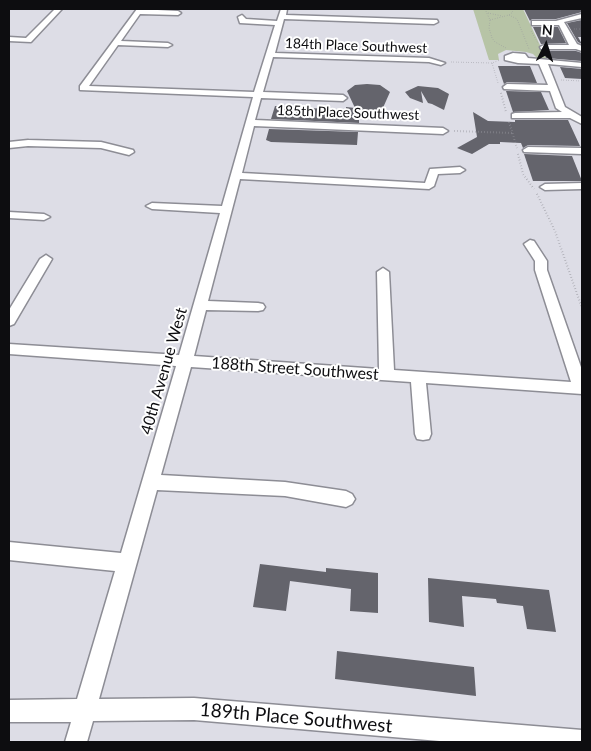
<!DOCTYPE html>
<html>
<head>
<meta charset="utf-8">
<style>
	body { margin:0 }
	#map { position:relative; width:591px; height:751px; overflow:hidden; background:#dddde6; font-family:Lato,sans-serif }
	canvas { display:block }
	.frame { position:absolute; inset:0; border:10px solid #0d0d10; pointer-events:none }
	.north { position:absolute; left:521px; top:20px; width:50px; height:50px; -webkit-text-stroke:4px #fff; paint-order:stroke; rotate:5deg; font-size:14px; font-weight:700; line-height:20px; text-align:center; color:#0d0d10 }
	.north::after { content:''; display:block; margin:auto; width:18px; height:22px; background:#0d0d10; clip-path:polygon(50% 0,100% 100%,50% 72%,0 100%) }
</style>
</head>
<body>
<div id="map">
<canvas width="591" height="751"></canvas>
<div class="frame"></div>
<div class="north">N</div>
</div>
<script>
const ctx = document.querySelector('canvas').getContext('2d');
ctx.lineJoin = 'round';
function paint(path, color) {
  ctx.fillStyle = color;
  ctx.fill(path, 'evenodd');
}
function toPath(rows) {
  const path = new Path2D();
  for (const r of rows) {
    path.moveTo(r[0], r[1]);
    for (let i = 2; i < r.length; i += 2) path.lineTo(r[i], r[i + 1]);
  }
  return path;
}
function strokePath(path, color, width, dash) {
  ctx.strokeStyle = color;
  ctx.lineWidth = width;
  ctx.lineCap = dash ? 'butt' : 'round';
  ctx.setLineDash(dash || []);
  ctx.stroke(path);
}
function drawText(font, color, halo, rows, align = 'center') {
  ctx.font = font + ' Lato,sans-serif';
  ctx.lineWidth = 4;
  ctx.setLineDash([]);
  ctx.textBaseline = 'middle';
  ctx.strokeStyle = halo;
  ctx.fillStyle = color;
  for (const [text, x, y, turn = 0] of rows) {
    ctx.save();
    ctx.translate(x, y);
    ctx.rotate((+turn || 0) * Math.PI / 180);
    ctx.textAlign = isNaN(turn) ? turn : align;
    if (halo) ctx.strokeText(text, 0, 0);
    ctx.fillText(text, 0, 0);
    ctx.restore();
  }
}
const green = toPath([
	[473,9,523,9,547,60,539,60,533,54,526,52,506,50,498,54,499,60,489,60]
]);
const building = toPath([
	[524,9,580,9,582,12,556,19,532,19,530,21],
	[582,20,582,37,578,37,582,44,578,42,567,23],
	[533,27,558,27,566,43,541,44],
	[543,51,576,51,582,53,582,61,546,58],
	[498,66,530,66,537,83,507,82,504,84],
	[560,67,582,69,582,79,565,78],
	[367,84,380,85,390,92,378,119,359,117,359,123,271,119,275,106,346,110,346,107,355,108,347,91,355,85],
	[418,86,438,88,449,94,444,110,432,104,428,103,421,91,423,103,410,98,405,92],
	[506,91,541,92,549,110,513,112],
	[473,112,488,121,515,122,515,120,568,120,580,146,528,145,523,148,521,143,500,142,500,144,489,144,472,154,457,148,477,137],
	[269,129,358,132,357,145,271,142,266,140],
	[524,154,572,156,582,181,533,181],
	[260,564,326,572,326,568,378,573,378,613,350,611,351,589,290,581,286,611,253,607],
	[428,578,549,590,556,632,527,629,523,606,497,603,496,599,462,596,464,627,429,622],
	[337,651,474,667,476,696,335,679]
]);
const pathFar1 = toPath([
	[485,9,490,20,489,28,492,38,495,42,506,48],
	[488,13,502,16],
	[509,15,517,19,529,49],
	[490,20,509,15,513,12,510,9],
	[574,29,582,29],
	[531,31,538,43],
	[451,62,492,63,500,60],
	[492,63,498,83],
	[561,80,582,81]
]);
const path = toPath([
	[501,93,506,112],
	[509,122,517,148],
	[454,131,512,133],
	[518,154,523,174,534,189],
	[537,194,555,231,582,308]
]);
const minor = toPath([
	[55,9,62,9,31,42,9,41,9,37,26,38,55,9],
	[137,9,178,11,181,13,178,15,140,14,121,41,168,43,172,45,168,47,118,45,89,86,254,92,275,25,240,23,238,17,242,15,246,19,277,21,281,9,287,9,286,15,437,20,438,22,434,24,284,19,275,53,429,58,445,63,441,65,429,62,273,57,263,92,343,95,347,98,343,101,261,98,255,120,443,128,448,131,443,134,254,126,242,173,425,183,430,169,460,167,465,170,460,173,438,174,434,186,429,189,240,179,208,301,258,303,263,304,265,307,263,310,258,311,206,310,194,356,379,369,377,272,383,268,389,272,394,370,571,382,535,270,535,261,524,244,530,240,534,241,547,261,547,270,582,370,582,394,426,383,431,434,429,439,423,440,417,439,415,434,411,382,191,367,161,475,285,482,346,491,352,494,355,499,352,504,346,507,285,496,157,490,99,699,194,698,582,730,582,742,451,742,194,720,93,721,87,742,65,742,71,722,9,722,9,700,77,699,115,571,9,560,9,542,121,553,176,366,9,354,9,344,179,355,220,213,152,209,146,206,152,203,222,206,253,97,80,90,80,86,137,9],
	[582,14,582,18,564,22,577,44,582,46,582,51,576,49,541,49,540,47,544,45,569,45,559,25,532,25,532,21,556,21,582,14],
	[513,53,525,54,528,58,582,63,582,67,548,64,565,107,582,117,582,124,570,118,512,118,512,114,515,113,562,112,556,108,550,91,504,89,503,87,507,84,548,85,539,64,518,63,505,60,505,56,513,53],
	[28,140,101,142,133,150,134,152,129,155,101,148,28,146,9,148,9,142,28,140],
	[528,147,582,148,582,154,524,152,523,150,528,147],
	[582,183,582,189,545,190,540,187,545,184,582,183],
	[9,212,44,214,50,217,44,220,9,218,9,212],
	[46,255,52,259,14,324,9,326,9,310,40,259,46,255]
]);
const farStreetnames = [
	["184th Place Southwest",356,46,2],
	["185th Place Southwest",348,113,2]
];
const streetNames = [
	["188th Street Southwest",295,369,4],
	["40th Avenue West",164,371,-74]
];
const nearStreetnames = [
	["189th Place Southwest",296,718,5]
];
paint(green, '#b7c4a6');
paint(building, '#64646c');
strokePath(minor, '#8d8d95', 3);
strokePath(pathFar1, '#97979e', 1, [0.5, 2]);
strokePath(path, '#97979e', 2, [0.5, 2.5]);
paint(minor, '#fff');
drawText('14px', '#0d0d10', '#fff', farStreetnames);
drawText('16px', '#0d0d10', '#fff', streetNames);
drawText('19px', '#0d0d10', '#fff', nearStreetnames);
</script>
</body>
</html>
